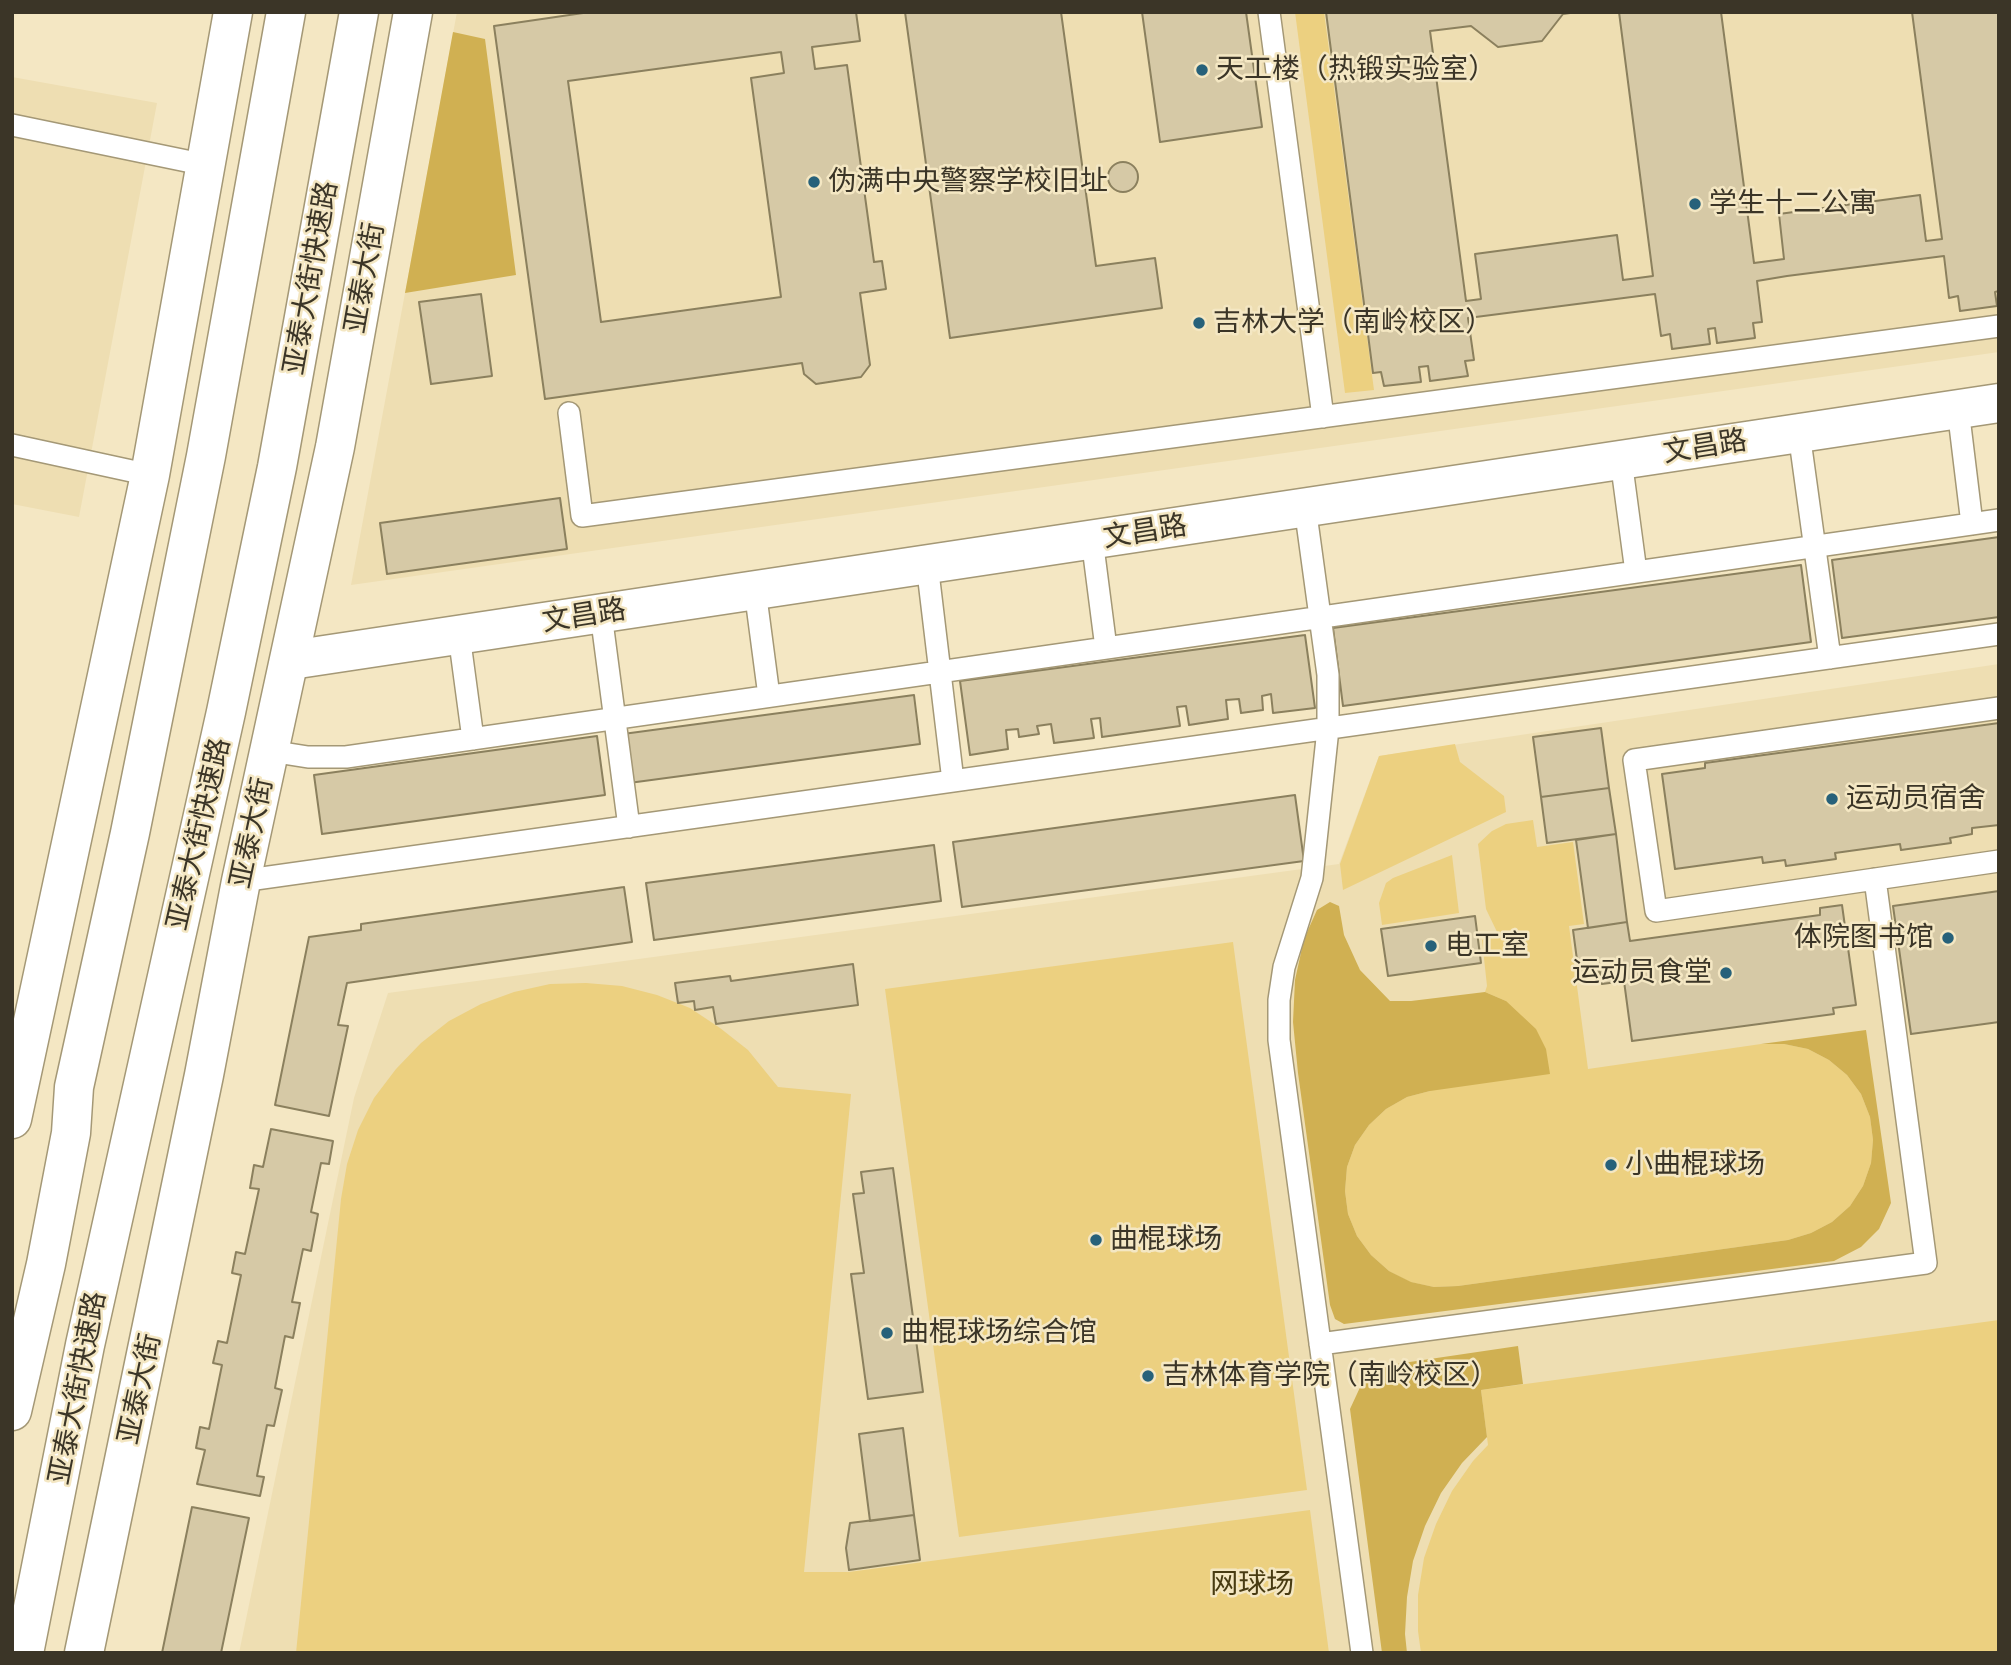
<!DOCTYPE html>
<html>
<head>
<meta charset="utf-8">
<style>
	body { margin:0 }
	#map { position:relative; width:2011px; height:1665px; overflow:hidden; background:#f4e7c3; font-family:"Alegreya Sans",sans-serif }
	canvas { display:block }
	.frame { position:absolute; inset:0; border:14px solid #3b3527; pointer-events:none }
</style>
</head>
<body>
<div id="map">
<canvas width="2011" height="1665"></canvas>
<div class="frame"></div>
</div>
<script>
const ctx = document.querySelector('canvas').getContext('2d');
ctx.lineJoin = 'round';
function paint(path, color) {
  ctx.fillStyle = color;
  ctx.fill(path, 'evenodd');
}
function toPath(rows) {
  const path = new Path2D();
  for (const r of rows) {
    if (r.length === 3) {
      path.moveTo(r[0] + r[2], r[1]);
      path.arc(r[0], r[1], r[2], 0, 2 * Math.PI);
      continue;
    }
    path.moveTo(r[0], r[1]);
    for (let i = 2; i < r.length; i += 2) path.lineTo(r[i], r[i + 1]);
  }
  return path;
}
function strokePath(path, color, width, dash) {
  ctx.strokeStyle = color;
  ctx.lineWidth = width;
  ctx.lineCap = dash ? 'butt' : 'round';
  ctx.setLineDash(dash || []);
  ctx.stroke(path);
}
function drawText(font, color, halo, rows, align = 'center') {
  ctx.font = font + ' "Alegreya Sans","Noto Sans SC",sans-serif';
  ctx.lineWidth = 5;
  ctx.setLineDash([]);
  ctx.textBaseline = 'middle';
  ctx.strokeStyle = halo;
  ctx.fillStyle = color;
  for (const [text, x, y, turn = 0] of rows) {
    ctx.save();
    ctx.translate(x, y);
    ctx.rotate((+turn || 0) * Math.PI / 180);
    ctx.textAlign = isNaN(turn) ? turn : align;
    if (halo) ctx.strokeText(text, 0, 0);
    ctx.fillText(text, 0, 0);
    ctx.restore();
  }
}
const built = toPath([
	[457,12,1999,12,1999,352,351,585],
	[12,77,157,103,79,517,12,504],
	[1999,664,1999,1653,239,1653,354,1098,388,993,1339,864,1379,756]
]);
const green = toPath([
	[1295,12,1324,12,1374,390,1345,393],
	[1455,744,1460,762,1504,796,1506,812,1343,890,1340,864,1379,756],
	[1533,820,1537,847,1573,842,1584,924,1569,926,1588,1069,1761,1044,1784,1044,1808,1049,1829,1060,1847,1075,1861,1094,1870,1117,1873,1140,1871,1163,1863,1186,1850,1206,1832,1222,1811,1233,1788,1240,1458,1286,1434,1287,1410,1282,1389,1271,1371,1255,1357,1236,1348,1214,1345,1191,1347,1167,1355,1145,1369,1125,1386,1109,1407,1097,1430,1091,1506,1001,1485,992,1487,986,1482,940,1498,934,1486,909,1478,844,1492,831,1506,824],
	[1452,855,1459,913,1382,925,1379,903,1386,883,1393,878],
	[1233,942,1307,1490,959,1537,885,989],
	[586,983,622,986,657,995,690,1008,720,1028,748,1050,778,1087,851,1094,804,1572,849,1572,1310,1510,1329,1653,296,1653,341,1199,347,1164,358,1130,374,1098,396,1069,421,1043,449,1021,481,1004,514,992,550,984],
	[1999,1320,1999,1653,1421,1653,1418,1631,1418,1595,1424,1558,1436,1524,1452,1491,1473,1461,1488,1445,1481,1390]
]);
const forest = toPath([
	[453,32,485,39,516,275,405,293],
	[1330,902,1339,906,1344,935,1360,970,1390,1001,1411,1001,1485,992,1506,1001,1536,1029,1546,1049,1550,1074,1430,1091,1407,1097,1386,1109,1369,1125,1355,1145,1347,1167,1345,1191,1348,1214,1357,1236,1371,1255,1389,1271,1411,1282,1434,1287,1458,1286,1788,1240,1811,1233,1832,1222,1850,1206,1863,1186,1871,1163,1873,1140,1870,1117,1861,1094,1847,1075,1829,1060,1808,1049,1784,1044,1761,1044,1866,1030,1891,1203,1879,1229,1861,1247,1834,1261,1344,1324,1335,1319,1330,1305,1298,1073,1293,1022,1295,980,1304,939,1317,910],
	[1518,1346,1523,1384,1481,1390,1487,1437,1462,1463,1441,1493,1425,1526,1413,1561,1407,1597,1405,1634,1407,1653,1382,1653,1350,1409,1369,1368]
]);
const building = toPath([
	[590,12,856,12,860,41,812,47,815,69,847,65,874,262,882,261,886,289,860,293,870,365,861,377,816,384,804,374,802,363,545,399,494,26,590,12],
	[781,52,784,73,751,78,781,297,601,322,568,81,781,52],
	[905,12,1061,12,1096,266,1155,258,1162,308,950,338,905,12],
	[1142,12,1246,12,1262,127,1160,142,1142,12],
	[1326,12,1577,12,1563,14,1542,41,1498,47,1471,26,1430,31,1466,301,1481,299,1475,254,1617,235,1623,280,1653,276,1619,12,1721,12,1754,263,1784,259,1779,214,1920,195,1926,241,1942,239,1912,12,1999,12,1999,291,1995,292,1997,306,1960,311,1958,296,1949,298,1944,256,1787,276,1757,281,1762,322,1753,323,1755,338,1717,343,1715,328,1708,329,1710,344,1672,349,1670,334,1661,336,1655,294,1468,318,1474,360,1465,361,1468,376,1430,381,1428,366,1419,367,1421,382,1384,386,1381,372,1373,373,1326,12],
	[1123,177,15],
	[481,294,492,376,431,384,419,302,481,294],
	[560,498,567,549,387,574,380,523,560,498],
	[1999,537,1999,617,1842,638,1832,560,1999,537],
	[1801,565,1811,642,1343,706,1333,628,1801,565],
	[1305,635,1315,708,1273,713,1271,694,1262,696,1263,710,1241,713,1239,699,1226,700,1228,719,1189,725,1186,706,1177,707,1180,726,1102,737,1100,718,1091,719,1094,738,1054,743,1051,724,1037,726,1039,734,1019,737,1018,729,1006,730,1008,749,970,755,960,681,1305,635],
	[914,695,920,744,629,783,623,734,914,695],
	[1999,723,1999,825,1972,828,1972,834,1950,838,1951,843,1901,850,1900,844,1835,853,1836,859,1786,866,1785,860,1763,863,1762,857,1675,869,1662,774,1705,768,1705,763,1999,723],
	[1601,728,1609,788,1541,797,1533,737,1601,728],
	[597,736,605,795,322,834,314,775,597,736],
	[1609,788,1616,834,1547,843,1541,797,1609,788],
	[1295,795,1304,861,962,907,953,842,1295,795],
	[1616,834,1627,922,1588,928,1576,840,1616,834],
	[934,845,941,901,654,940,646,883,934,845],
	[624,887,632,942,347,983,338,1025,348,1026,329,1116,275,1105,309,937,361,930,361,924,624,887],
	[1999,891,1999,1022,1911,1034,1893,906,1999,891],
	[1842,905,1856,1005,1833,1008,1834,1014,1632,1041,1624,981,1602,984,1600,972,1579,975,1573,930,1627,922,1630,941,1820,915,1820,908,1842,905],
	[1475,916,1481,963,1388,976,1381,929,1475,916],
	[853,964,858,1005,716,1024,713,1007,695,1010,694,1001,678,1003,675,983,730,976,731,981,853,964],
	[271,1129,333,1141,329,1164,321,1163,311,1212,318,1214,311,1251,303,1249,292,1302,300,1303,293,1338,285,1336,275,1388,282,1390,274,1426,267,1425,257,1476,264,1477,260,1496,197,1484,205,1450,196,1448,200,1427,209,1429,222,1365,213,1363,218,1341,227,1343,241,1275,232,1273,236,1252,245,1254,259,1189,250,1188,254,1165,263,1167,271,1129],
	[893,1168,923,1392,868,1399,851,1274,864,1273,853,1194,864,1193,861,1172,893,1168],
	[903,1428,914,1515,870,1521,859,1434,903,1428],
	[192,1507,249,1518,221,1653,162,1653,192,1507],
	[914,1515,920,1560,849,1570,846,1548,850,1523,914,1515]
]);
const service = toPath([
	[1269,12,1323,417],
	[12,125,206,165],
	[1958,409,1972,524],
	[569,413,582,516,1999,326],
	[1799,433,1830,658],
	[12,445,150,475],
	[1621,460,1636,572],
	[1305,507,1328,675,1328,729,1312,878,1284,967,1279,1000,1279,1040,1362,1653],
	[1092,539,1106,648],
	[927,564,953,781],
	[755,590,769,696],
	[601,614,629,827],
	[459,635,473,739],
	[1999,708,1634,760,1656,911,1999,861],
	[270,751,308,757,346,757,1999,520],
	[241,881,1999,634],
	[1320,1344,1926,1263,1875,879]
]);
const tertiary = toPath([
	[291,660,1999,403]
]);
const primary = toPath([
	[12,1119,150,475,233,12],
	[84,1653,204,1075,241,881,335,447,413,12]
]);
const trunk = toPath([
	[12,1411,46,1264,71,1133,74,1087,130,833,206,456,286,12],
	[24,1653,85,1345,226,712,277,467,359,12]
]);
const markers = [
	[1202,70,7,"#27617a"],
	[814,182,7,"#27617a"],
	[1695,204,7,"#27617a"],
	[1199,323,7,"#27617a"],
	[1832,799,7,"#27617a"],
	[1948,938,7,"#27617a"],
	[1431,946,7,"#27617a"],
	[1726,973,7,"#27617a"],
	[1611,1165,7,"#27617a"],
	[1096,1240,7,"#27617a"],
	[887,1333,7,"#27617a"],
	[1148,1376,7,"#27617a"]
];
const poiNames = [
	["天工楼（热锻实验室）",1216,70],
	["伪满中央警察学校旧址",828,182],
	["学生十二公寓",1709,204],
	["吉林大学（南岭校区）",1213,323],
	["运动员宿舍",1846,799],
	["体院图书馆",1934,938,"right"],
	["电工室",1445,946],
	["运动员食堂",1712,973,"right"],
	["小曲棍球场",1625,1165],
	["曲棍球场",1110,1240],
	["曲棍球场综合馆",901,1333],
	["吉林体育学院（南岭校区）",1162,1376]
];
const streetNames = [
	["亚泰大街快速路",311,278,-80],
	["亚泰大街",365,278,-80],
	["文昌路",1705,447,-9],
	["文昌路",1145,532,-9],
	["文昌路",584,616,-9],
	["亚泰大街",252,833,-78],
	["亚泰大街快速路",199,834,-77],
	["亚泰大街快速路",78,1388,-79],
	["亚泰大街",140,1389,-78]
];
const parkNames = [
	["网球场",1252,1585]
];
paint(built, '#eedeb2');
paint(green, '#ecd080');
paint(forest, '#d0b052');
paint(building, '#d6c9a6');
strokePath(building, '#8b805e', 2);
strokePath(service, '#a49876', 24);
strokePath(tertiary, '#a49876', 41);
strokePath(primary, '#a49876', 41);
strokePath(trunk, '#a49876', 41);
strokePath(service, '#fff', 21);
strokePath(tertiary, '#fff', 38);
strokePath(primary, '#fff', 38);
strokePath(trunk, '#fff', 38);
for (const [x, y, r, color] of markers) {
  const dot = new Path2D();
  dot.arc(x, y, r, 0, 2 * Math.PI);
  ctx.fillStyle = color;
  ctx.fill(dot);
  strokePath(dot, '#f4e7c3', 2.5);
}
drawText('28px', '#3b3527', '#f4e7c3', poiNames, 'left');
drawText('28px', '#3b3527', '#f4e7c3', streetNames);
drawText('28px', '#483b12', '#f4e7c3', parkNames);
</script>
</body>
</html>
